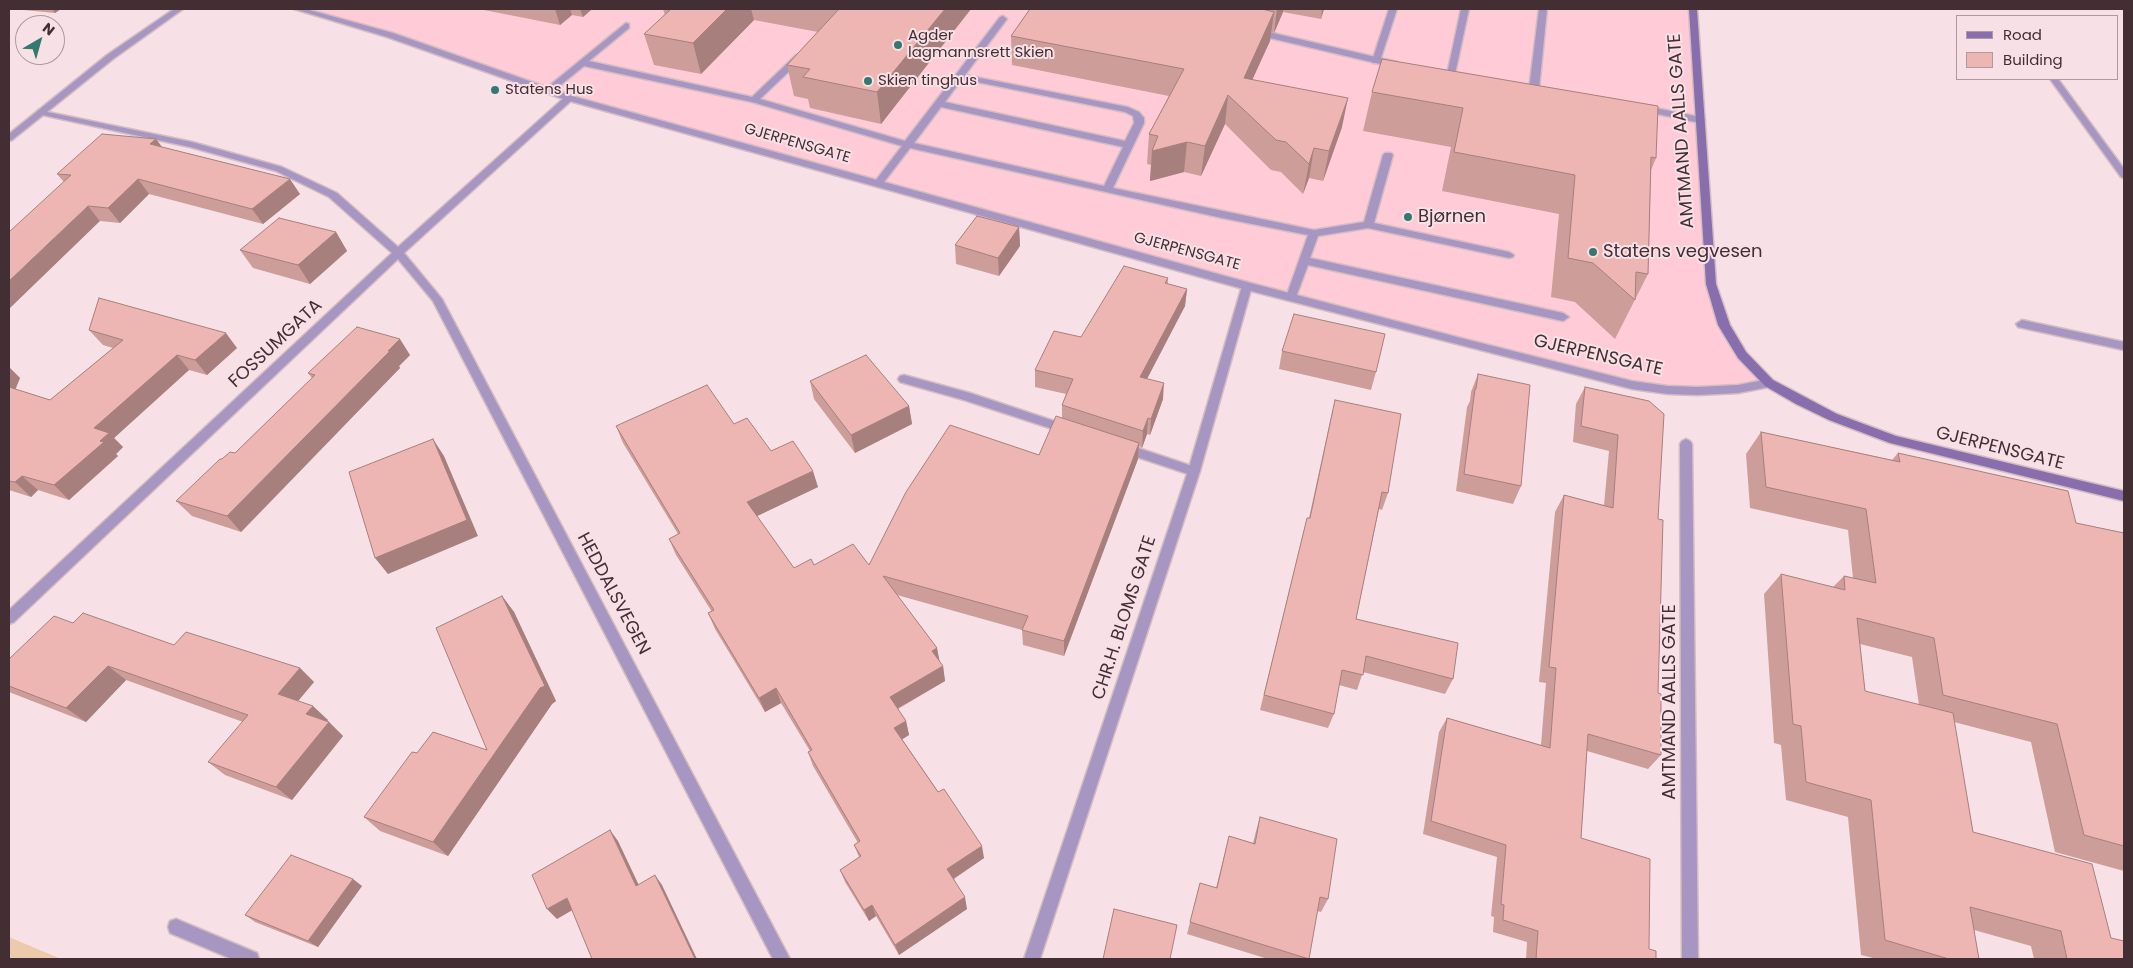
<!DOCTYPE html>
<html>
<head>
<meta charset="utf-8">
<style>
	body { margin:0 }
	#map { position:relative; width:2133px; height:968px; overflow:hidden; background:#f8e1e6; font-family:Poppins,sans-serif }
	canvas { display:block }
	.frame { position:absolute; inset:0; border:10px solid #432e33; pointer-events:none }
	.legend { position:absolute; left:1956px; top:15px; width:162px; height:65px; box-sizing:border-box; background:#f8e1e6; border:1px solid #b0999e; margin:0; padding:6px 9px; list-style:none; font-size:15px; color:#432e33 }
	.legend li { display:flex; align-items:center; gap:10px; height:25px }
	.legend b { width:25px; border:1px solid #b0999e }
	.north { position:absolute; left:15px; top:15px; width:50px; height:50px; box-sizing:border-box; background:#f8e1e6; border:1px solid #b0999e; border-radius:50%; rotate:38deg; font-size:14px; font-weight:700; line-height:20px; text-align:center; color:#432e33 }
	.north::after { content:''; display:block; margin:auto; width:18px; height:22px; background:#33796f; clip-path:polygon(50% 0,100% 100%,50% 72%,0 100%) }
</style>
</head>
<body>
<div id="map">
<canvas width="2133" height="968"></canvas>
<div class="frame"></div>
<ul class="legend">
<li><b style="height:6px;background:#896ead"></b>Road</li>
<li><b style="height:14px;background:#eeb6b3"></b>Building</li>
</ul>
<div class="north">N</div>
</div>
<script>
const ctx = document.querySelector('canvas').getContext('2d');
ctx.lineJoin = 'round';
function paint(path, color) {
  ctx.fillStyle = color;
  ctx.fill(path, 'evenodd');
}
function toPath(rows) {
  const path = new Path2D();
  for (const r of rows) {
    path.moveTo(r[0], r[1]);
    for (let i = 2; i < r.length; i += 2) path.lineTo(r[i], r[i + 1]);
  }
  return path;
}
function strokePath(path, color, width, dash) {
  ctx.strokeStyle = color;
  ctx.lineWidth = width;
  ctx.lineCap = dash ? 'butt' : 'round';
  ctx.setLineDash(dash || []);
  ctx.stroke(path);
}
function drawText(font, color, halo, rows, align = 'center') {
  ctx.font = font + ' Poppins,sans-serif';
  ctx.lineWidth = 4;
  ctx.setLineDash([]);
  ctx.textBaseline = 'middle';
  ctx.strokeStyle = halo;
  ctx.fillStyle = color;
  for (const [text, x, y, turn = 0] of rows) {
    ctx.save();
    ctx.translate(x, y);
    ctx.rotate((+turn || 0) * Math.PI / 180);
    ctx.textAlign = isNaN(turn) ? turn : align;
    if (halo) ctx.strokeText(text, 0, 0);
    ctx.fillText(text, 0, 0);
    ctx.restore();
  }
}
const built = toPath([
	[304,9,1693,9,1711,284,1724,325,1769,383,1668,390,1247,286,569,98]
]);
const green = toPath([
	[9,937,61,959,9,959]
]);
const service = toPath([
	[1389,9,1397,9,1380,61,1379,63,1373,63,1372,61,1389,9],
	[1461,9,1469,9,1455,74,1451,77,1447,74,1461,9],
	[1539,9,1547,9,1539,89,1534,92,1529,89,1539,9],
	[1003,16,1007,19,965,75,1128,107,1139,112,1144,118,1144,123,1113,188,1314,230,1364,222,1383,155,1385,153,1391,153,1393,155,1374,223,1509,252,1514,255,1513,257,1509,258,1368,228,1318,236,1310,258,1563,313,1569,317,1563,321,1308,265,1296,297,1291,301,1286,297,1308,235,1222,218,910,148,881,186,878,187,873,184,902,146,752,102,584,66,552,92,549,93,544,90,626,23,629,24,629,28,589,61,752,97,796,55,802,55,802,59,760,99,905,141,1000,17,1003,16],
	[962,79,1125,112,1133,116,1134,123,1125,141,945,102,962,79],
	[941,107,1123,147,1104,186,914,143,941,107],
	[2050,79,2058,79,2124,169,2124,178,2121,177,2050,79],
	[2022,320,2124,342,2124,350,2018,327,2016,324,2022,320],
	[904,375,970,393,1072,427,1074,430,1068,434,964,400,900,382,898,379,900,376,904,375],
	[1123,443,1198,468,1200,471,1198,474,1194,476,1119,451,1117,448,1119,445,1123,443]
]);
const minor = toPath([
	[1256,29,1397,62,1401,65,1397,68,1253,34,1252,32,1256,29],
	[569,95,574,98,572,100,404,253,442,299,790,959,773,959,433,301,398,259,14,622,9,624,9,610,392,253,329,197,276,171,190,147,38,114,38,110,192,142,282,167,337,193,398,247,566,96,569,95],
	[1641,105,1700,117,1705,120,1700,123,1638,110,1638,106,1641,105],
	[1247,282,1252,286,1200,471,1040,959,1024,959,1188,471,1242,286,1247,282],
	[1686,439,1690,441,1692,444,1698,959,1682,959,1680,444,1682,441,1686,439],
	[176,919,257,953,259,959,232,959,170,933,168,927,170,921,176,919]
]);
const tertiary = toPath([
	[174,9,183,9,113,59,12,140,9,141,9,134,107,55,174,9],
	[294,9,306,9,393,33,572,96,1247,282,1461,338,1632,381,1668,386,1698,387,1738,385,1769,379,1775,383,1769,387,1738,393,1698,395,1668,394,1632,389,1247,290,566,100,387,37,294,9]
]);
const secondary = toPath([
	[1689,9,1697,9,1716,284,1730,325,1746,352,1773,380,1837,414,1896,436,2124,491,2124,501,1890,443,1829,420,1796,404,1765,386,1738,358,1718,325,1706,284,1689,9]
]);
const wall = toPath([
	[13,9,61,9,55,13],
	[479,9,592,9,583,17,572,15,560,25],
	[663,9,971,9,881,124,810,108,808,99,794,96,787,65,818,32,754,20,701,74,654,65,644,34,665,15],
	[1030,9,1324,9,1321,19,1283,12,1274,33,1271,32,1270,41,1252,79,1342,127,1323,181,1309,178,1303,194,1281,172,1271,170,1225,124,1201,176,1184,172,1150,181,1151,165,1147,164,1149,134,1169,96,1012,65,1011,36],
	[1382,59,1656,158,1651,170,1648,274,1615,339,1575,302,1551,297,1559,214,1442,191,1451,147,1363,131,1372,92],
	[156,139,162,147,300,194,263,224,149,194,120,223,100,221,64,182,57,174],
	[1019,227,1020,246,999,276,956,264,955,245],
	[336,232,347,251,310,284,253,268,240,250],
	[1168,278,1168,284,1187,289,1185,306,1147,379,1163,399,1150,435,1147,434,1142,448,1139,446,1138,459,1064,656,1023,645,1022,630,897,595,937,648,939,662,943,666,945,681,898,709,906,721,909,735,902,739,984,858,954,879,967,909,899,955,876,916,869,921,845,882,840,870,859,857,854,845,858,843,813,766,808,752,810,751,781,703,765,712,715,629,708,613,712,612,676,555,669,539,678,534,623,443,616,426,734,424,818,487,757,516,794,568,814,565,869,565,1039,455,1062,418,1062,405,1066,394,1035,387,1035,370],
	[89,330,237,348,207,375,189,370,114,438,123,447,116,454,118,456,69,500,38,490,31,497,9,490,9,367,20,378,15,389,50,400,113,348,103,345],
	[1282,351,1376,372,1371,390,1279,369],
	[410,355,399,366,400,368,241,532,192,516,176,501,222,459,235,453,312,378,308,373],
	[1478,374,1521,486,1513,504,1456,491,1467,407,1470,401,1471,392],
	[810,381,909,406,912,424,855,453,814,399],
	[1585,387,1649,401,1658,519,1658,693,1661,755,1648,769,1587,751,1581,838,1649,949,1656,959,1526,959,1527,942,1493,932,1494,917,1491,916,1497,857,1423,834,1439,732,1447,718,1541,745,1546,683,1539,682,1555,512,1564,495,1604,505,1609,451,1573,442,1576,404],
	[1335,400,1388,493,1382,510,1379,509,1356,619,1453,679,1445,694,1363,672,1357,690,1339,685,1334,714,1328,728,1260,710,1303,534,1307,518,1309,518,1331,417],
	[1761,432,1892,460,1898,453,2076,523,2124,533,2124,871,2055,852,2031,742,1954,722,1973,832,2111,938,2124,959,2034,959,2031,946,1974,930,1979,959,1877,959,1861,955,1848,817,1786,800,1781,745,1774,743,1764,594,1781,574,1833,587,1844,576,1853,578,1848,530,1750,508,1746,454],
	[1860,644,1912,657,1919,705,1865,691],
	[502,596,514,612,556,701,552,704,448,856,380,831,364,817,487,750],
	[174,645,300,668,314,682,298,701,328,720,326,722,329,722,343,736,292,800,225,775,208,762,243,722,126,680,86,722,9,692,9,659],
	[1260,817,1328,899,1321,912,1317,911,1308,959,1268,959,1187,934,1200,883,1216,888,1229,836,1253,843,1256,831],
	[362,886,318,947,255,922,245,915]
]);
const shadedWall = toPath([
	[52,9,61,9,55,13],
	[555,9,570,9,572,15,560,25],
	[580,9,592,9,583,17],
	[727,9,751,9,754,20,701,74,693,43],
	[945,9,971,9,881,124,877,92],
	[1277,9,1283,9,1283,12,1274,33],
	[1322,9,1324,9,1321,19],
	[1274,12,1270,41,1240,107,1244,78],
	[1228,95,1225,124,1201,176,1205,146],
	[1348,98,1342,127,1323,181,1329,151],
	[156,139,167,154,150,144],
	[1187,142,1184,172,1150,181,1152,151],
	[1314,148,1309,178,1303,194,1309,164],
	[138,179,149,194,120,223,108,208],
	[290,179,300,194,263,224,252,209],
	[88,206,100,221,9,309,9,281],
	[1019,227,1020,246,999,276,998,258],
	[336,232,347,251,310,284,298,265],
	[1187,289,1185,306,1139,394,1140,377],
	[226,333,237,348,207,375,195,360],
	[400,339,410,355,399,366,400,368,241,532,227,516],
	[177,355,189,370,114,438,123,447,116,454,118,456,69,500,54,485,100,441,94,428],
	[9,367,20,378,12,398,9,396],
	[1164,383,1163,399,1150,435,1151,419],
	[909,406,912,424,855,453,851,435],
	[1148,418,1147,434,1142,448,1143,431],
	[433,439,444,456,478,536,388,574,375,558],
	[1139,443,1138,459,1064,656,1064,641],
	[813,471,818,487,753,518,747,502],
	[22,476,38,490,31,497,15,482],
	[502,596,514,612,556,701,552,704,448,856,433,842,540,688],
	[937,648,940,663,932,651],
	[108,666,126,680,86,722,66,708],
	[943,666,945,681,893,711,890,697],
	[300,668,314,682,293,707,278,694],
	[776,688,781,703,765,712,759,698],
	[313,706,328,720,321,728,306,714],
	[906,721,909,735,898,742,894,728],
	[329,722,343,736,292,800,276,787],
	[610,830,618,841,644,896,636,886],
	[982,846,984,858,950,881,947,869],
	[655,875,662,885,697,959,695,959],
	[353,879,362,886,318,947,308,941],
	[965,897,967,909,899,955,895,945],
	[567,898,576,908,557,919,547,909],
	[872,905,876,916,869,921,864,910]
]);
const building = toPath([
	[671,9,727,9,693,43,644,34,671,9],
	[839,9,945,9,877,92,803,77,810,69,787,65,839,9],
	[1030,9,1262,9,1274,12,1244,78,1348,98,1329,151,1314,148,1309,164,1286,142,1276,140,1228,95,1205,146,1187,142,1152,151,1158,136,1149,134,1184,69,1011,36,1030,9],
	[1382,59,1658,106,1656,158,1651,157,1648,274,1636,272,1635,300,1593,263,1568,258,1575,175,1454,152,1463,108,1372,92,1382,59],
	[102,134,156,139,150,144,290,179,252,209,138,179,108,208,88,206,9,281,9,232,71,175,57,174,102,134],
	[977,216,1019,227,998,258,955,245,977,216],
	[279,218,336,232,298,265,240,250,279,218],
	[1124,266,1168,278,1165,283,1187,289,1140,377,1164,383,1151,419,1148,418,1143,431,1062,405,1073,379,1035,370,1054,331,1081,337,1124,266],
	[99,298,226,333,195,360,177,355,94,428,109,433,100,441,104,442,54,485,22,476,15,482,9,481,9,387,50,400,123,340,89,330,99,298],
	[1294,314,1385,334,1376,372,1282,351,1294,314],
	[357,327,400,339,388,351,390,351,227,516,176,501,220,459,222,459,230,452,235,453,315,375,308,373,357,327],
	[866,355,909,406,851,435,810,381,866,355],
	[1478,374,1530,385,1521,486,1464,474,1475,389,1476,389,1478,374],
	[707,385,734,424,747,418,771,451,793,441,813,471,747,502,794,568,811,559,814,565,853,544,869,565,906,492,950,425,1039,455,1056,416,1139,443,1064,641,1022,630,1028,616,883,576,937,648,932,651,943,666,890,697,906,721,894,728,938,792,944,789,982,846,947,869,965,897,895,945,872,905,864,910,840,870,861,856,854,845,860,841,808,752,812,750,776,688,759,698,708,613,714,610,669,539,680,533,616,426,707,385],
	[1585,387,1649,401,1664,414,1658,519,1663,520,1658,693,1661,694,1661,755,1588,734,1581,838,1650,859,1649,949,1656,951,1656,959,1536,959,1538,931,1503,920,1504,905,1501,904,1506,845,1431,821,1447,718,1550,748,1556,668,1549,667,1564,495,1613,508,1618,435,1581,426,1585,387],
	[1335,400,1401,414,1388,493,1382,492,1356,619,1458,643,1453,679,1366,656,1363,675,1342,670,1334,714,1264,695,1307,518,1310,518,1335,400],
	[1761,432,1900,462,1898,453,2068,491,2076,523,2124,533,2124,846,2084,835,2057,724,1943,695,1934,638,1857,618,1865,691,1953,713,1973,832,2092,864,2111,938,2124,941,2124,959,2067,959,2061,931,1970,907,1979,959,1949,959,1885,940,1871,800,1806,782,1801,726,1793,724,1781,574,1845,590,1844,576,1876,583,1866,509,1766,487,1761,432],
	[433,439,467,520,375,558,349,472,433,439],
	[502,596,545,686,540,688,433,842,364,817,412,752,417,753,433,732,487,750,436,628,502,596],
	[83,613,174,645,186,632,300,668,278,694,313,706,306,714,329,722,276,787,208,762,248,715,108,666,66,708,9,686,9,659,54,616,73,623,83,613],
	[1260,817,1337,839,1328,899,1320,897,1309,959,1190,922,1200,883,1217,888,1229,836,1255,844,1260,817],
	[610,830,636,886,655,875,695,959,592,959,567,898,547,909,532,875,610,830],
	[291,855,353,879,308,941,245,915,291,855],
	[1114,909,1177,925,1170,959,1103,959,1114,909]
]);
const markers = [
	[898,45,5,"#33796f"],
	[868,81,5,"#33796f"],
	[495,90,5,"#33796f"],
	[1408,217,5,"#33796f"],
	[1593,252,5,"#33796f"]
];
const farPoinames = [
	["Agder",908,36],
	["lagmannsrett Skien",908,53],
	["Skien tinghus",878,81],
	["Statens Hus",505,90]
];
const farStreetnames = [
	["GJERPENSGATE",797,144,16],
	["GJERPENSGATE",1187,252,15]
];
const streetNames = [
	["AMTMAND AALLS GATE",1682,131,-94],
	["FOSSUMGATA",276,344,-43],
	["GJERPENSGATE",1598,356,13],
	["GJERPENSGATE",2000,449,14],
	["HEDDALSVEGEN",613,594,62],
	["CHR.H. BLOMS GATE",1125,618,-72],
	["AMTMAND AALLS GATE",1670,702,-90]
];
const poiNames = [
	["Bjørnen",1418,217],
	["Statens vegvesen",1603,252]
];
paint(built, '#ffcbd7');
paint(green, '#eccaac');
strokePath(service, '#d4bdc2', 3);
strokePath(minor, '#d4bdc2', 3);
strokePath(tertiary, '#d4bdc2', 3);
strokePath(secondary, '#d4bdc2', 3);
paint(service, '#a796c1');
paint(minor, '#a796c1');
paint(tertiary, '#a796c1');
paint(secondary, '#896ead');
paint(wall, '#cd9d9a');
paint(shadedWall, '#a77f7d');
paint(building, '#eeb6b3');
strokePath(building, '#a77f7d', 1);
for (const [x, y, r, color] of markers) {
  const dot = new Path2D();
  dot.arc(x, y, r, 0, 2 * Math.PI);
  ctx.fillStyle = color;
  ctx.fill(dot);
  strokePath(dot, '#f8e1e6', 2);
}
drawText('15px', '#432e33', '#f8e1e6', farPoinames, 'left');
drawText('15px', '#432e33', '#f8e1e6', farStreetnames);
drawText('18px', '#432e33', '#f8e1e6', streetNames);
drawText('18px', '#432e33', '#f8e1e6', poiNames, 'left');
</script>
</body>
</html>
